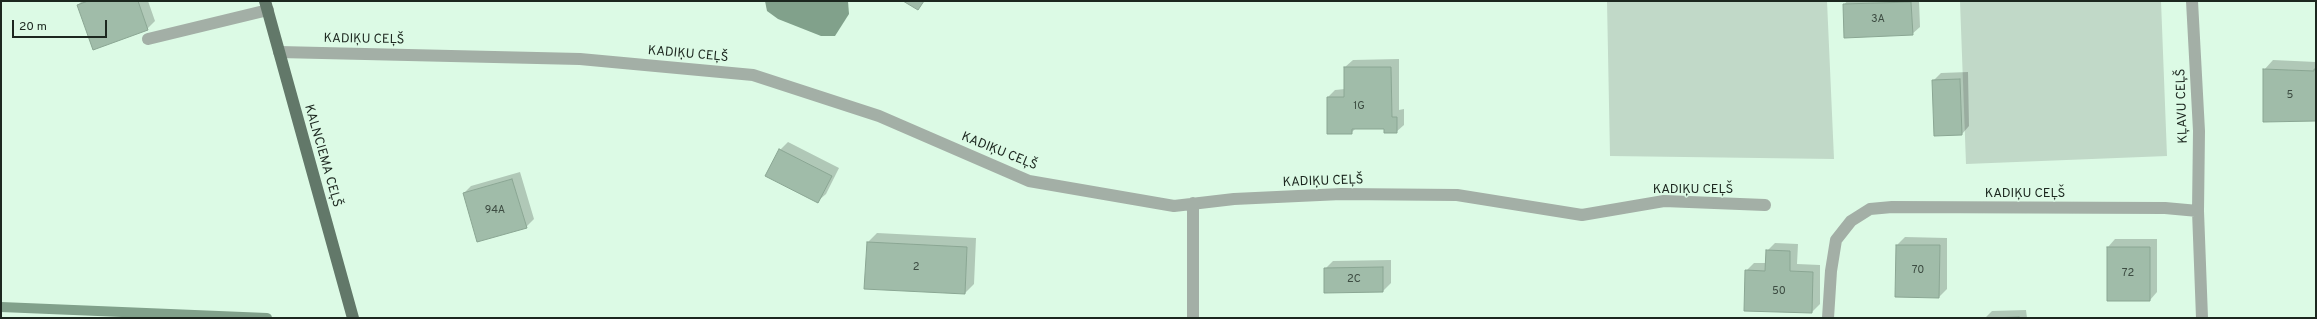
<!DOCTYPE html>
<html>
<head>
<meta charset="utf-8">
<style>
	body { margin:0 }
	#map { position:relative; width:2317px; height:319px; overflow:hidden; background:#dcfae5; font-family:Overpass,sans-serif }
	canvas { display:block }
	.frame { position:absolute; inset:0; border:2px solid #1c271f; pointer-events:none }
	.scale { position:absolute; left:12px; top:20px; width:95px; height:18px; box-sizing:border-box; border:2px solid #1c271f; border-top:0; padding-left:5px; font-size:12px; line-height:14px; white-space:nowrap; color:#1c271f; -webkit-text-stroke:3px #dcfae5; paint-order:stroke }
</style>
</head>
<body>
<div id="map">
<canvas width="2317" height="319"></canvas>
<div class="frame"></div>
<div class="scale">20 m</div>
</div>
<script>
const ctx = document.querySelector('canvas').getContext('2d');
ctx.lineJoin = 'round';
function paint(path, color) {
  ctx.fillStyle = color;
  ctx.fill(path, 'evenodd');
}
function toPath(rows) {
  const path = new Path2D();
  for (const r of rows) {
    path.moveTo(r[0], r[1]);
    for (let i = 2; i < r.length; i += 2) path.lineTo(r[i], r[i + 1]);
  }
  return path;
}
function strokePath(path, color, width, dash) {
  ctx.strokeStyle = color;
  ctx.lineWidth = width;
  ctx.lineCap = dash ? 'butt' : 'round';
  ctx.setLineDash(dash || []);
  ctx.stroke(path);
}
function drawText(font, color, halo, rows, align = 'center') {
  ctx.font = font + ' Overpass,sans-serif';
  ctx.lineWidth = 3;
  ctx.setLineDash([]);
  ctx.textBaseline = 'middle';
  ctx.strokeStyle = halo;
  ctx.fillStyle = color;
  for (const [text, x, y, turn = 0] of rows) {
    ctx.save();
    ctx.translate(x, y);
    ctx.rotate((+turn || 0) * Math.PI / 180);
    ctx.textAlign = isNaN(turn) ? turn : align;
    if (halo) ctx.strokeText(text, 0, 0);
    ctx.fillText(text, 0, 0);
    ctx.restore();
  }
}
const green = toPath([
	[1607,1,1827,1,1834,159,1610,156],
	[1960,1,2161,1,2167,156,1966,164]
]);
const water = toPath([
	[765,1,848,1,849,14,835,36,821,36,778,19,767,11]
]);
const shadow = toPath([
	[82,1,148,1,155,21,147,29,78,5],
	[1847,1,1919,1,1920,27,1912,34,1844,5],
	[1399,59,1399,110,1404,109,1404,125,1396,132,1385,128,1356,128,1351,133,1328,97,1335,90,1345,89,1345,67,1353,60],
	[2273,60,2316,62,2316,120,2264,70],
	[1968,72,1969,126,1962,134,1933,81,1941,73],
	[788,142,839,168,826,194,818,201,780,150],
	[520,172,534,219,526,227,464,193,471,186],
	[877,233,976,238,974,284,965,293,868,242],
	[1905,237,1947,238,1947,289,1939,297,1896,296,1897,245],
	[2115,239,2157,239,2157,292,2150,300,2108,247],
	[1775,243,1798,244,1797,264,1820,265,1820,304,1812,312,1746,271,1754,263,1766,263,1767,251],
	[1391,260,1391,283,1383,291,1325,269,1333,261],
	[2026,310,2027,318,1985,318,1992,311]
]);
const stream = toPath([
	[1,307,267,318]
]);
const building = toPath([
	[88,1,138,1,148,30,93,50,77,5,88,1],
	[903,1,924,1,918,10,903,1],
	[1911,2,1913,35,1844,38,1843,4,1911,2],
	[1344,67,1391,67,1392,117,1397,117,1397,133,1384,133,1384,129,1352,129,1352,134,1327,134,1327,97,1344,97,1344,67],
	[2263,69,2314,71,2314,69,2316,69,2316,121,2263,122,2263,69],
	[1960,79,1962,135,1934,136,1932,80,1960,79],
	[779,149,832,176,818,203,765,176,779,149],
	[512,179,527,228,477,242,463,193,512,179],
	[867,242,967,247,965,294,864,289,867,242],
	[1896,245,1940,245,1939,298,1895,297,1896,245],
	[2107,247,2150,247,2150,301,2107,301,2107,247],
	[1766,250,1790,251,1790,271,1813,272,1812,313,1744,311,1745,270,1765,271,1766,250],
	[1383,267,1383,292,1324,293,1324,268,1383,267],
	[2019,317,2019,318,1990,318,2019,317]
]);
const lane = toPath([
	[148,39,268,10]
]);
const street = toPath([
	[2192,1,2199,131,2198,211,2202,318],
	[279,52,580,59,753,75,879,116,1029,181,1174,206,1234,199,1341,194,1457,195,1582,215,1664,201,1765,205],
	[1193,203,1193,318],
	[1828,318,1831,271,1836,240,1851,221,1870,209,1892,207,2165,208,2198,211]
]);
const primary = toPath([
	[265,1,353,318]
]);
const numberNames = [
	["3A",1878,20],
	["5",2290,96],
	["1G",1359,107],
	["94A",495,211],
	["2",916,268],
	["70",1918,271],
	["72",2128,274],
	["2C",1354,280],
	["50",1779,292]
];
const streetNames = [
	["KADIĶU CEĻŠ",364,40,1],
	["KADIĶU CEĻŠ",688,55,5],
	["KĻAVU CEĻŠ",2183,106,-92],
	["KADIĶU CEĻŠ",999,152,22],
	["KALNCIEMA CEĻŠ",322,156,74],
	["KADIĶU CEĻŠ",1323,182,-2],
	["KADIĶU CEĻŠ",1693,190],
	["KADIĶU CEĻŠ",2025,194]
];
paint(green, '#c1d9c8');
paint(water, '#81a18b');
paint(shadow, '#0003');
strokePath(stream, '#81a18b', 10);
paint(building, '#a0bca9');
strokePath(building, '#8aa693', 1);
strokePath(lane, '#a3afa6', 12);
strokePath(street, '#a3afa6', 12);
strokePath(primary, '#627869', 12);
drawText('11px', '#3d4c42', null, numberNames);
drawText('13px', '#1c271f', '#dcfae5', streetNames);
</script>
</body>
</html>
